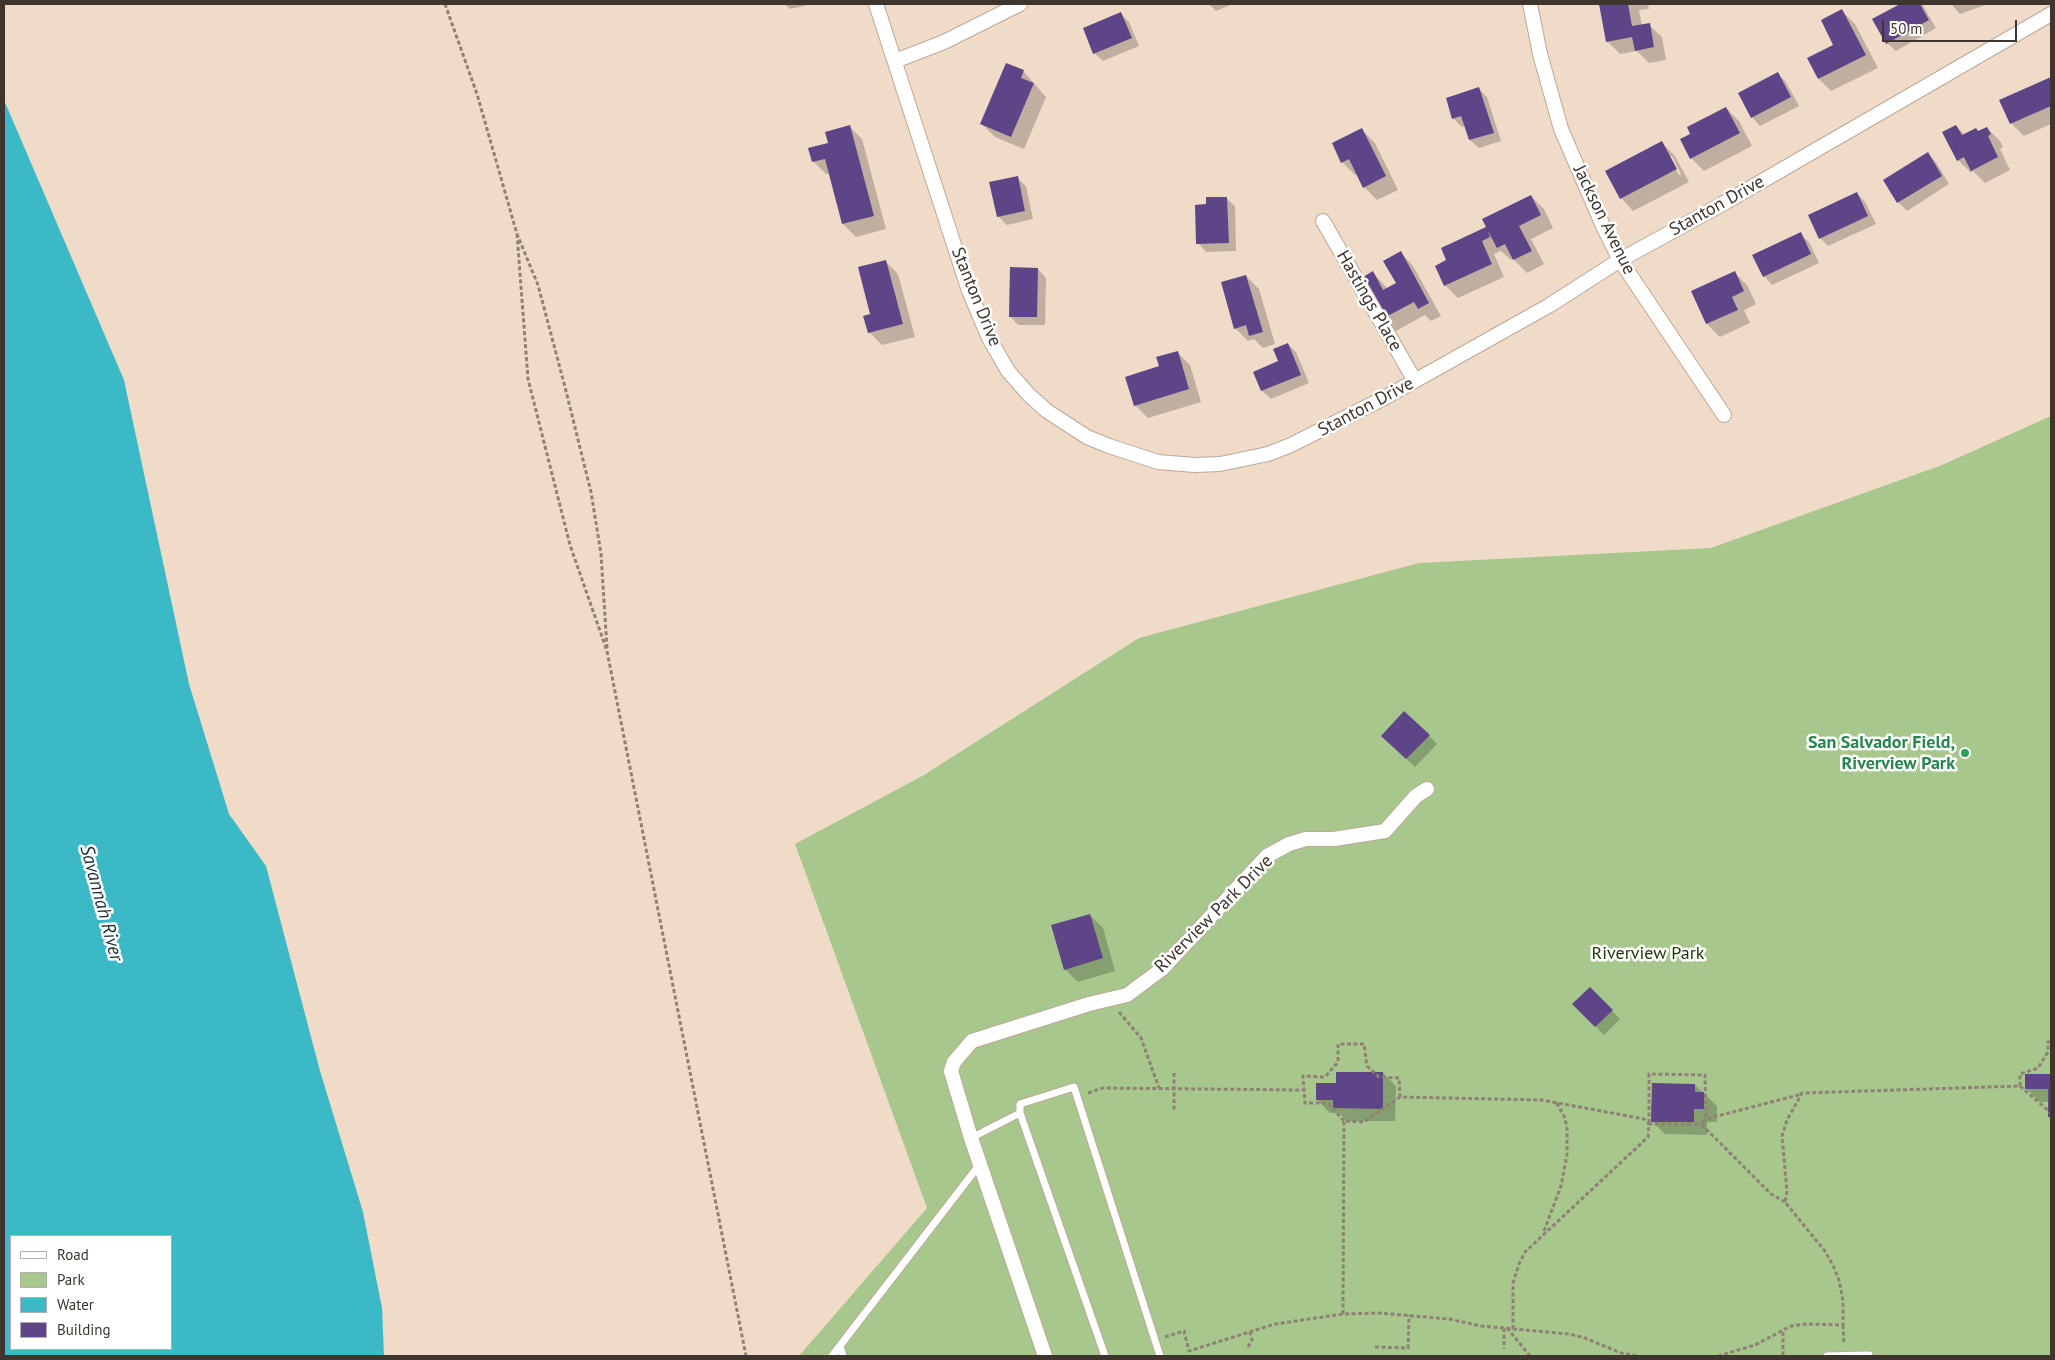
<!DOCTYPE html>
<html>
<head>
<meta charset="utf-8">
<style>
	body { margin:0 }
	#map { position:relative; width:2055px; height:1360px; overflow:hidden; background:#f0dbc9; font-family:"PT Sans",sans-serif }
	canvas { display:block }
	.frame { position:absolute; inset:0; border:5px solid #3d352e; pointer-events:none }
	.legend { position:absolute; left:10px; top:1235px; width:162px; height:115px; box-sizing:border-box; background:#fff; border:1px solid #b1aeab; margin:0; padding:6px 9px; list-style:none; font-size:15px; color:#3d352e }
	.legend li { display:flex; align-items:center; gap:10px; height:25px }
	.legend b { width:25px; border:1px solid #b1aeab }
	.scale { position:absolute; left:1882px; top:20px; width:135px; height:22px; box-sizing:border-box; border:2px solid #3d352e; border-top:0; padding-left:6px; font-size:15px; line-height:18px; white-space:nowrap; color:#3d352e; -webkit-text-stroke:4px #fff; paint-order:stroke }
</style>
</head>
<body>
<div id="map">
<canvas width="2055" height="1360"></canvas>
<div class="frame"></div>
<ul class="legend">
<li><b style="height:6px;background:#fff"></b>Road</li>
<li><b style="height:14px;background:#a7c78d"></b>Park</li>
<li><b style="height:14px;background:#3cb9c7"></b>Water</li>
<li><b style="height:14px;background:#5e4588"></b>Building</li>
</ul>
<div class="scale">50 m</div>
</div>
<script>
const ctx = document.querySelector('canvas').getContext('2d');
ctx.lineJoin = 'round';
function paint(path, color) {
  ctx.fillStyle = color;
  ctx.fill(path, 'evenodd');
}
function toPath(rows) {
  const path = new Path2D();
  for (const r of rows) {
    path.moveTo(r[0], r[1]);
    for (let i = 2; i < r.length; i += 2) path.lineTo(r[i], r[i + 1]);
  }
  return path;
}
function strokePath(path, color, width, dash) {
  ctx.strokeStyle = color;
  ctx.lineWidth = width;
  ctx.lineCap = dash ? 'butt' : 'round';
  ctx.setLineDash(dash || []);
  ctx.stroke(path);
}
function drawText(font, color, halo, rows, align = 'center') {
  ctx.font = font + ' "PT Sans",sans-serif';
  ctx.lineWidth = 5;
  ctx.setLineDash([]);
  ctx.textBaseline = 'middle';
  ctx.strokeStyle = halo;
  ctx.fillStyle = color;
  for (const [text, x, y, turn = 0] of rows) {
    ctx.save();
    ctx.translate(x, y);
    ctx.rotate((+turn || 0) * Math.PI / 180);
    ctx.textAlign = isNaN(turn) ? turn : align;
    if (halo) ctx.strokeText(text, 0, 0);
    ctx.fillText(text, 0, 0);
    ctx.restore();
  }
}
const green = toPath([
	[2051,416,2051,1356,799,1356,927,1208,795,844,924,775,1139,638,1419,563,1711,548,1942,465]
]);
const water = toPath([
	[4,100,124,380,189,684,229,814,266,866,320,1071,363,1212,382,1308,384,1356,4,1356],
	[11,1236,171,1236,171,1349,11,1349]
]);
const shadow = toPath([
	[785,4,813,4,790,9],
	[1209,4,1233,4,1216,11],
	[1600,4,1648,4,1649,9,1639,10,1642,26,1649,25,1662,37,1666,60,1649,63,1637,51,1620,54,1607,41],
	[1902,4,1922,4,1936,28,1896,51,1887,43,1874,20],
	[1951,4,1988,4,1960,14],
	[1842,11,1855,24,1878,68,1831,91,1819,79,1835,46],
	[1121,14,1129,22,1139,46,1103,61,1094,53],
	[1023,71,1046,97,1024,149,995,137,982,124],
	[1778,74,1786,82,1799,106,1760,126,1752,117],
	[2051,78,2051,124,2024,136,2011,123,2001,101],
	[1479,89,1487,97,1501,141,1479,148,1470,140,1466,126,1462,127,1453,118],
	[1726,108,1739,121,1752,146,1704,171,1691,158,1692,135],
	[849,126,862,139,886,229,856,237,843,224,830,173,826,174,813,161],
	[1956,126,1965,135,1979,132,1987,128,2000,141,2003,147,2000,149,2010,170,1985,183,1973,171,1971,173,1958,160],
	[1362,130,1375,143,1398,190,1377,200,1364,187,1358,174,1355,175,1342,162,1334,144],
	[1662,143,1675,156,1689,182,1633,211,1621,198],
	[1669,156,1672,156,1681,174,1679,175],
	[1928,154,1936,162,1949,184,1907,211,1898,202],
	[1017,178,1026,186,1033,219,1007,225,998,216],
	[1857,193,1865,202,1876,224,1828,246,1820,238],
	[1531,196,1544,209,1553,228,1531,239,1544,264,1527,273,1513,259,1511,260,1501,251,1494,254,1504,277,1458,298,1445,285,1448,261,1488,228],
	[1226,198,1235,206,1236,251,1206,252,1198,243,1207,205],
	[1800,234,1809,242,1819,263,1772,285,1764,276],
	[1401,253,1413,266,1441,316,1431,321,1425,315,1394,332,1381,319,1373,273,1388,289,1397,284],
	[885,261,898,274,915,337,882,345,869,332],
	[1038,269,1046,278,1045,325,1018,325,1010,316],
	[1734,272,1747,285,1756,304,1744,310,1750,323,1720,337,1707,324,1693,292],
	[1246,276,1259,289,1275,344,1263,348,1254,339,1248,341,1235,328],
	[1288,344,1296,352,1309,383,1271,399,1262,391,1254,373,1279,362],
	[1177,352,1190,365,1201,402,1148,418,1135,405,1160,367],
	[1429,736,1437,744,1415,767,1391,744],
	[1090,915,1103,928,1115,971,1078,982,1065,969],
	[1590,988,1620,1019,1604,1035,1574,1004],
	[1383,1073,1396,1086,1395,1121,1347,1121,1339,1113,1330,1113,1317,1100,1338,1084],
	[2027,1075,2051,1075,2051,1118,2050,1117,2049,1102,2040,1102,2027,1089],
	[1695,1085,1717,1106,1717,1122,1707,1122,1707,1135,1665,1134,1652,1121]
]);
const building = toPath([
	[1599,4,1628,4,1632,26,1650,23,1654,47,1635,51,1632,37,1606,42],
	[1900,4,1920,4,1929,20,1886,44,1872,19],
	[1842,9,1866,55,1818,79,1807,58,1833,45,1821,20],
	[1121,12,1132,38,1093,54,1083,28],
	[1006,63,1024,70,1021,78,1034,83,1011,137,980,124],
	[1778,72,1791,97,1751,118,1738,93],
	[2051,77,2051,106,2010,124,1999,100],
	[1479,87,1494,133,1469,140,1461,116,1452,119,1446,98],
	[1726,107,1740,133,1690,159,1680,139,1690,134,1687,127],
	[850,125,874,216,842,224,825,159,812,162,808,148,828,143,825,132],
	[1956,125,1962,135,1976,128,1978,131,1987,127,1991,134,1988,136,1998,157,1971,171,1964,157,1957,161,1942,132],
	[1362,128,1386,176,1363,188,1349,159,1341,163,1332,143],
	[1662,141,1677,169,1620,199,1605,171],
	[1928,152,1942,176,1897,203,1883,180],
	[1018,176,1025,211,997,217,989,182],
	[1857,192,1868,216,1819,239,1808,215],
	[1531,195,1541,215,1519,226,1532,251,1513,260,1505,244,1497,248,1488,231,1490,237,1482,241,1492,264,1444,286,1435,266,1446,260,1441,248,1486,227,1482,219],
	[1206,197,1227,197,1229,243,1196,244,1195,205,1206,204],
	[1801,232,1811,254,1763,277,1752,255],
	[1401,251,1429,303,1418,309,1414,302,1380,320,1358,280,1373,271,1383,290,1396,283,1383,261],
	[886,260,903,324,868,333,863,316,870,314,858,267],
	[1010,267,1038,268,1037,317,1009,317],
	[1735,271,1744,291,1732,297,1738,310,1706,324,1691,291],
	[1246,275,1263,332,1249,336,1246,325,1234,329,1221,282],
	[1288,343,1301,375,1261,391,1253,372,1278,361,1273,349],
	[1178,351,1189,389,1134,406,1125,377,1159,366,1156,357],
	[1404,711,1430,735,1406,759,1381,736],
	[1090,914,1103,958,1064,970,1051,925],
	[1590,987,1613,1010,1595,1027,1572,1004],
	[1336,1072,1383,1072,1383,1109,1333,1108,1333,1100,1316,1100,1316,1083,1336,1083],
	[2025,1074,2051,1074,2051,1117,2048,1117,2048,1089,2025,1089],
	[1652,1083,1695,1084,1695,1092,1704,1092,1704,1109,1694,1109,1694,1122,1651,1122]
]);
const path = toPath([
	[445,4,477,94,517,234,538,285,565,387,591,492,601,554,607,648],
	[517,234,528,379,570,545,607,651,746,1356],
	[1119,1012,1141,1038,1159,1088],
	[1174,1073,1174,1111],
	[2020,1086,2020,1074,2038,1068,2048,1052,2048,1042,2051,1042],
	[1088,1093,1103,1088,1304,1090],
	[1344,1121,1328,1103,1305,1103,1303,1076,1325,1077,1338,1062,1338,1044,1364,1044,1367,1066,1379,1077,1399,1078,1400,1097],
	[1649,1123,1649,1074,1705,1075,1706,1119],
	[1785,1202,1771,1194,1701,1124,1706,1119,1802,1094],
	[1544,1231,1561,1186,1567,1155,1567,1126,1564,1116,1556,1102],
	[1343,1314,1344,1121,1364,1122,1400,1097,1542,1100,1644,1119,1649,1124],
	[1843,1325,1844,1344],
	[1504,1328,1504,1349],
	[1507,1328,1530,1356],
	[1513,1329,1513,1283,1519,1264,1525,1252,1648,1137,1649,1124,1701,1124],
	[1783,1332,1783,1356],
	[1165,1337,1184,1331,1189,1351,1275,1324,1343,1314,1379,1313,1449,1319,1481,1326,1569,1334,1585,1338,1621,1353,1638,1356],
	[1248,1347,1252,1340,1250,1332],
	[1375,1347,1408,1348,1409,1315],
	[1718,1356,1755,1345,1791,1326,1806,1324,1843,1325,1843,1301,1839,1280,1833,1265,1824,1250,1785,1202,1787,1192,1782,1136,1787,1120,1802,1093,2020,1086,2051,1113]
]);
const lane = toPath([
	[971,1138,1020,1113],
	[840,1346,843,1356],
	[832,1356,980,1164],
	[1105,1356,1020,1113,1020,1104,1074,1087,1160,1356],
	[1827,1356,1869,1355,1869,1356]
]);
const street = toPath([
	[876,4,969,291,989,338,1008,371,1029,395,1047,411,1087,437,1109,446,1158,462,1195,465,1220,464,1268,454,1291,445,1386,397,1550,305,1620,260,1726,202,2051,14],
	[1530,4,1540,54,1561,129,1603,226,1620,260,1724,415],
	[895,61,944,42,1020,4],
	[1323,221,1415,381],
	[1045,1356,971,1138,951,1071,954,1062,972,1041,1089,1004,1127,995,1162,969,1267,856,1289,844,1306,839,1334,839,1385,831,1416,796,1427,789]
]);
const markers = [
	[1965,753,5,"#2e9e5b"]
];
const streetNames = [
	["Stanton Drive",1717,206,-29],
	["Jackson Avenue",1604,220,64],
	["Stanton Drive",976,297,68],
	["Hastings Place",1369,301,60],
	["Stanton Drive",1366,407,-28],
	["Riverview Park Drive",1214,914,-45]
];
const leisureNames = [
	["San Salvador Field,",1955,743],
	["Riverview Park",1955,764]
];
const parkNames = [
	["Riverview Park",1648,954]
];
const waterNames = [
	["Savannah River",101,903,75]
];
paint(green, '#a7c78d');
paint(water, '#3cb9c7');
paint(shadow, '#0003');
paint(building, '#5e4588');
strokePath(lane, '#bca897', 9);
strokePath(street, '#bca897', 16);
strokePath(path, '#8f8175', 3, [4, 2.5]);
strokePath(lane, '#fff', 7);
strokePath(street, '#fff', 14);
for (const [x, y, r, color] of markers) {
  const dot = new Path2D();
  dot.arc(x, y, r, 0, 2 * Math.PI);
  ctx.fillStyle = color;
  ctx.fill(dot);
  strokePath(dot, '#fff', 2);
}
drawText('18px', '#3d352e', '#fff', streetNames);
drawText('bold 18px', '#27864d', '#fff', leisureNames, 'right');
drawText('18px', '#1e3600', '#fff', parkNames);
drawText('italic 19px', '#182d30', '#fff', waterNames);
</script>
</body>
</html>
